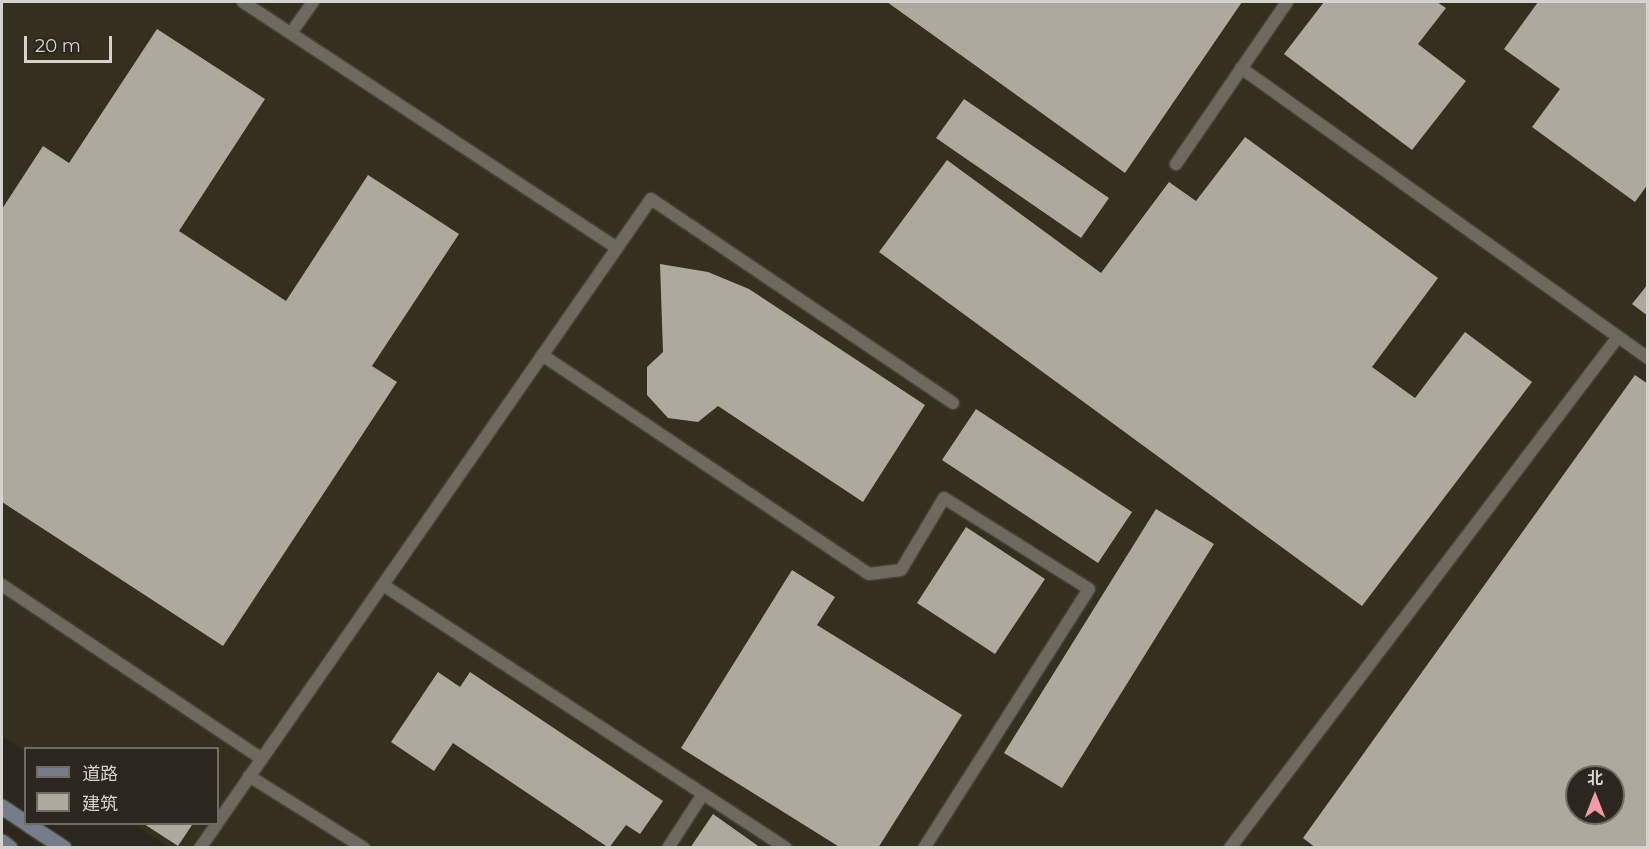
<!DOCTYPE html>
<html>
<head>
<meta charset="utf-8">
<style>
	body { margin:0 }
	#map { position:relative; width:1649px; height:849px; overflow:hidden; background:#2b271e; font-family:Montserrat,"Noto Sans SC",sans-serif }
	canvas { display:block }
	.frame { position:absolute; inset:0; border:3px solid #d5d3cd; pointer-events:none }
	.legend { position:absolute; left:24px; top:747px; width:195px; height:78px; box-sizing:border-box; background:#2b271e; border:2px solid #6f6c64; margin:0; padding:8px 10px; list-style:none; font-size:18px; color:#d5d3cd }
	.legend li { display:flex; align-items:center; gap:12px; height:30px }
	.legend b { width:30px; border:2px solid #6f6c64 }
	.north { position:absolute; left:1565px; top:765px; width:60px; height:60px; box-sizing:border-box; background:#2b271e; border:2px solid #6f6c64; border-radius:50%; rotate:0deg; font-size:16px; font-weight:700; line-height:24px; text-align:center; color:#d5d3cd }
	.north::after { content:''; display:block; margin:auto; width:21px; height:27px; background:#f39aa8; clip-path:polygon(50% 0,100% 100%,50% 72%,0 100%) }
	.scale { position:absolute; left:24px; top:36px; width:88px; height:27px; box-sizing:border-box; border:3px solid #d5d3cd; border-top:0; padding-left:8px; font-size:18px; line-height:21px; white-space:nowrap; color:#d5d3cd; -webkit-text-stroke:4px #2b271e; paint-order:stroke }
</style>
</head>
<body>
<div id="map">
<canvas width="1649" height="849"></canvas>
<div class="frame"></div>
<ul class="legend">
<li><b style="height:8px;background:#777c8a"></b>道路</li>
<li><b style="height:16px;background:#ada99e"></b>建筑</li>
</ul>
<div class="north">北</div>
<div class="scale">20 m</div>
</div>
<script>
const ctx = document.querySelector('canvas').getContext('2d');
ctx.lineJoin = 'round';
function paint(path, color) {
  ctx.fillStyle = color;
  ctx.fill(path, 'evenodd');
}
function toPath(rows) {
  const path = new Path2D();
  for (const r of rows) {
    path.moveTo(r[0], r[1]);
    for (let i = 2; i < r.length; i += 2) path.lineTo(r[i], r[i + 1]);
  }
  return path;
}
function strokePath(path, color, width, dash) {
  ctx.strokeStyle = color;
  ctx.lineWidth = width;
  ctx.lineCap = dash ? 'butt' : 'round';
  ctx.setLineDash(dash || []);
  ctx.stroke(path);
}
const built = toPath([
	[2,2,1647,2,1647,847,169,847,133,824,218,824,218,748,26,748,25,752,2,736],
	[1577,777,1613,777,1613,813,1577,813]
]);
const building = toPath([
	[887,2,1242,2,1125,173],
	[1324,2,1437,2,1446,8,1418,44,1466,81,1412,150,1284,54],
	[1538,2,1648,2,1648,184,1635,202,1532,127,1560,89,1504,49],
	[157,29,265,99,179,231,286,301,368,175,459,234,372,366,397,382,223,646,2,502,2,209,43,146,69,163],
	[964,99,1109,198,1081,238,936,138],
	[1245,137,1438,278,1372,367,1415,398,1465,332,1532,382,1362,606,879,252,947,160,1101,273,1169,182,1196,201],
	[660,264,708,272,749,289,925,405,863,502,718,406,698,422,668,418,647,395,647,367,663,352],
	[1648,284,1648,316,1632,304],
	[1635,375,1648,384,1648,848,1316,848,1303,838],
	[1577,777,1613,777,1613,813,1577,813],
	[976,409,1132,512,1098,563,942,460],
	[1156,509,1214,544,1062,788,1004,753],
	[966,527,1045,579,995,654,917,603],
	[792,570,835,597,817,625,962,715,878,848,841,848,681,748],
	[438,672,460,687,470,672,663,801,640,834,626,825,609,848,453,743,434,771,391,742],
	[713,814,761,848,690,848],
	[144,824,190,824,192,825,178,846]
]);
const service = toPath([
	[243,2,617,248],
	[291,33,313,2],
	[1241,68,1648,358],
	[1176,164,1287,2],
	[542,355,869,574,901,570,944,498,1089,589,924,848],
	[2,585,262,759],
	[383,585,786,848],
	[249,776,364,848],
	[218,822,651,199,953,403],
	[200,848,217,824],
	[668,848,703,794],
	[1230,848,1618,337]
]);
const secondary = toPath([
	[2,807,26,823],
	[27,824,64,848],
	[2,842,10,848]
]);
paint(built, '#352f20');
paint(building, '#ada99e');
strokePath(service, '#45433b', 15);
strokePath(secondary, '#45433b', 18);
strokePath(service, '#6d695f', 12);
strokePath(secondary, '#777c8a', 15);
</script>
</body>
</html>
